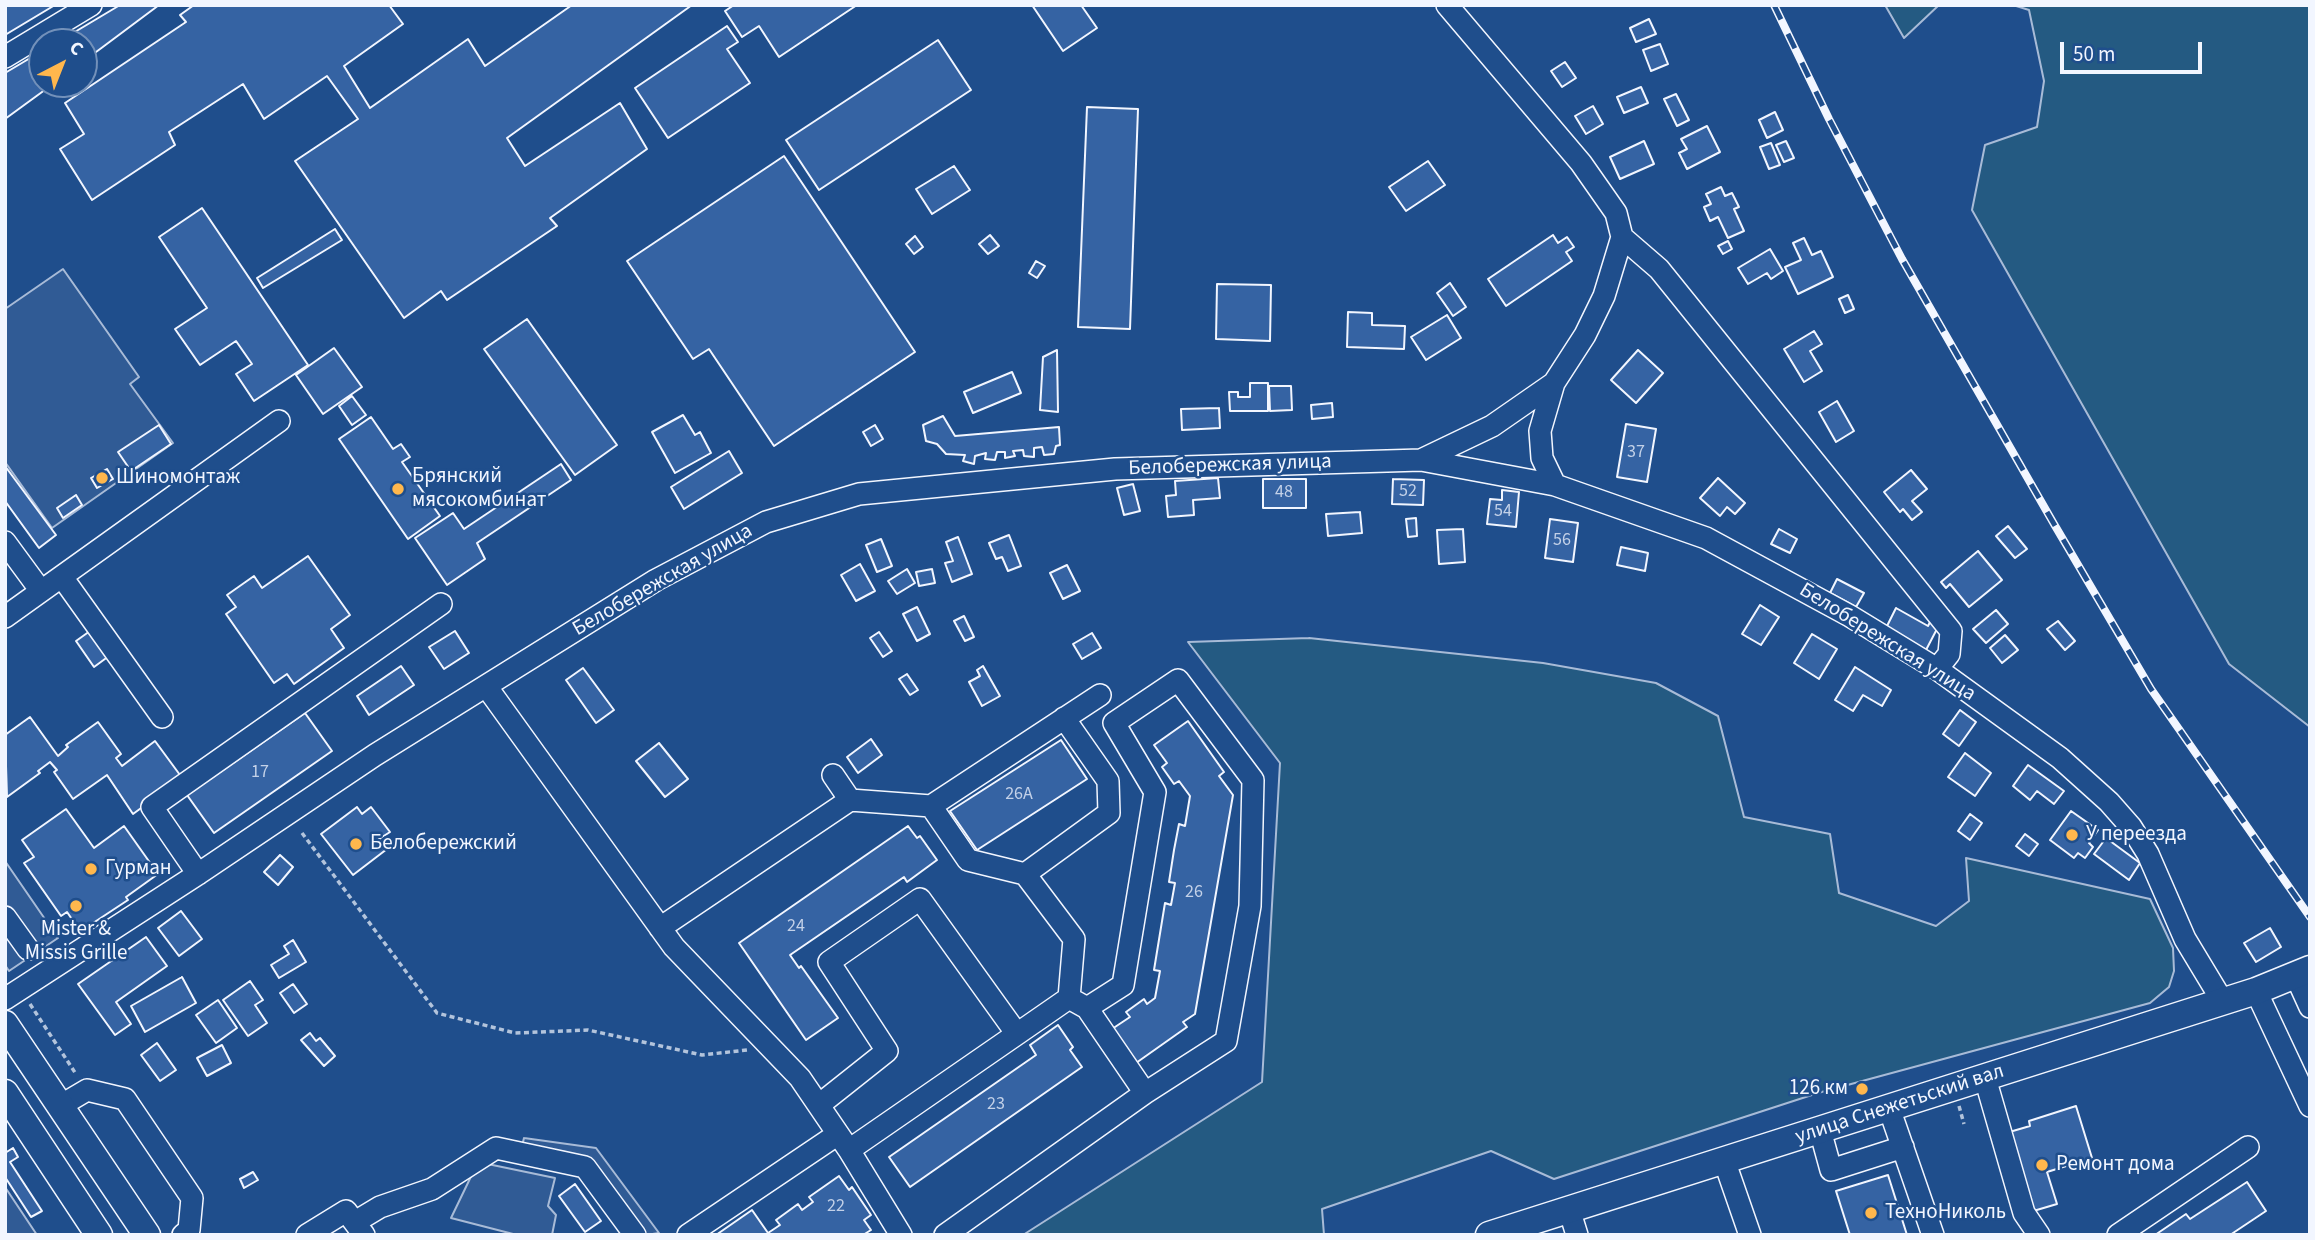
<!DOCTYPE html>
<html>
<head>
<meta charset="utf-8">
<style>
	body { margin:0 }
	#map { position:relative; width:2315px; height:1240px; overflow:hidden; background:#1f4e8c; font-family:"Source Sans 3",sans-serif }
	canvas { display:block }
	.frame { position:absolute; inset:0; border:7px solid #f2f6ff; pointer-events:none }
	.north { position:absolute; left:28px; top:28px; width:70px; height:70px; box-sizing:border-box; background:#1f4e8c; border:2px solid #7391ba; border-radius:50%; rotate:42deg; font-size:19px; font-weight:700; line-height:28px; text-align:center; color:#f2f6ff }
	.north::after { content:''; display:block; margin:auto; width:24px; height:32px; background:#ffb74d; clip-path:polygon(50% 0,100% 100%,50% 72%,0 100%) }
	.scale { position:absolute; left:2060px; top:42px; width:142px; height:32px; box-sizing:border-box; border:4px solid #f2f6ff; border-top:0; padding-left:9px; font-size:21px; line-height:24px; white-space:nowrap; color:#f2f6ff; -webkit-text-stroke:5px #1f4e8c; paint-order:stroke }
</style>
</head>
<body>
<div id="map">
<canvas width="2315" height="1240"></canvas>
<div class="frame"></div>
<div class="north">С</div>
<div class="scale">50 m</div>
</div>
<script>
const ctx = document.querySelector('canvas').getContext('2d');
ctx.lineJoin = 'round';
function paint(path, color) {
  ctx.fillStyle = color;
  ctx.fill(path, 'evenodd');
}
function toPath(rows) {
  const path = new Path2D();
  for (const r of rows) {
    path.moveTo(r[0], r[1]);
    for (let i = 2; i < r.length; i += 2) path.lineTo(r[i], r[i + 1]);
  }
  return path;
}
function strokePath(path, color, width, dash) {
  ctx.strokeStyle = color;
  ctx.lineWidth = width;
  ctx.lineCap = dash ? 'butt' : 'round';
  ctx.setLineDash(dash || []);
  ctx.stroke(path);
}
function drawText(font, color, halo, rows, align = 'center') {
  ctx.font = font + ' "Source Sans 3",sans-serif';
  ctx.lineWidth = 5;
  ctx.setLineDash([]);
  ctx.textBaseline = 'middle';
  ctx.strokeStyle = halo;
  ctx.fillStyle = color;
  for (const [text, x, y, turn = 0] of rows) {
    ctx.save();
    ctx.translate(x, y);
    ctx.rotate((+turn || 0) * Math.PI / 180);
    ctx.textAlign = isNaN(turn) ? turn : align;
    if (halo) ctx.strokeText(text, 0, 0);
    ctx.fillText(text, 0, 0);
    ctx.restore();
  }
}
const green = toPath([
	[1885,5,1939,5,1904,38,1885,5],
	[2013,5,2310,5,2310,727,2229,664,1972,210,1985,145,2037,127,2044,81,2029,10,2013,5],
	[1309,638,1543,663,1656,683,1718,716,1744,817,1830,834,1839,893,1936,926,1969,901,1966,858,2150,899,2173,948,2174,971,2169,987,2150,1003,1818,1093,1554,1179,1491,1151,1322,1209,1324,1235,1023,1235,1262,1082,1280,763,1188,642,1309,638]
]);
const parking = toPath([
	[63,269,139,377,130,384,173,443,52,528,5,462,5,309,63,269],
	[5,861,58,938,9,971,5,965,5,861],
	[524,1138,596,1148,659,1233,646,1235,588,1161,521,1150,524,1138],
	[478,1162,555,1178,548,1206,556,1215,552,1235,517,1235,451,1218,478,1162],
	[5,1187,37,1235,5,1235,5,1187]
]);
const building = toPath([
	[5,5,55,5,5,35,5,5],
	[120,5,159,5,84,61,84,42,58,42,120,5],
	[194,5,389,5,403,24,344,66,370,108,468,39,485,66,572,5,692,5,507,138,525,166,620,103,647,149,550,218,557,226,447,300,441,291,404,318,295,161,358,119,327,76,264,119,243,84,169,132,175,145,92,200,60,149,84,134,65,103,186,22,180,15,194,5],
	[734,5,857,5,779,57,759,26,742,37,725,11,734,5],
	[1032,5,1081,5,1097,28,1063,51,1032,5],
	[1649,19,1656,34,1636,42,1630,28,1649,19],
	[727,26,738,42,727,49,750,83,668,138,635,88,727,26],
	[938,40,971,90,819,190,786,140,938,40],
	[1660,44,1668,64,1651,71,1643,50,1660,44],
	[42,51,42,84,53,84,5,119,5,73,42,51],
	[1565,62,1576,78,1562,87,1551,71,1565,62],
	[1641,87,1648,103,1624,113,1617,97,1641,87],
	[1676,94,1689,120,1677,126,1664,99,1676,94],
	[1593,106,1603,124,1586,134,1575,116,1593,106],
	[1087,107,1138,109,1130,329,1078,327,1087,107],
	[1775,112,1783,130,1767,138,1759,120,1775,112],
	[1707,126,1720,152,1687,169,1679,153,1687,149,1681,139,1707,126],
	[1644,141,1654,164,1620,179,1610,157,1644,141],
	[1786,141,1794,158,1784,162,1776,145,1786,141],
	[1771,143,1780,165,1769,169,1760,147,1771,143],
	[784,156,915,352,774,446,709,349,693,359,627,261,784,156],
	[1428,161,1445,185,1406,211,1389,187,1428,161],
	[954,166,970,190,932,214,916,189,954,166],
	[1721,187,1725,196,1732,193,1739,207,1734,209,1744,231,1728,238,1718,217,1710,221,1704,207,1711,204,1706,194,1721,187],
	[202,208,308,365,254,401,236,374,252,364,236,341,200,365,175,329,207,308,159,237,202,208],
	[335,229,342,240,263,288,257,278,335,229],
	[990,235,999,246,988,254,979,244,990,235],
	[1553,235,1558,243,1567,237,1574,247,1566,252,1572,261,1506,306,1488,279,1553,235],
	[915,236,923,247,914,254,906,244,915,236],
	[1804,238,1812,255,1821,251,1833,277,1798,294,1785,267,1801,260,1793,243,1804,238],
	[1728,241,1732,249,1723,254,1718,246,1728,241],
	[1770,249,1783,271,1771,279,1767,273,1748,284,1738,268,1770,249],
	[1036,261,1045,266,1037,278,1029,273,1036,261],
	[1450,283,1466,307,1453,316,1437,293,1450,283],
	[1217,284,1271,285,1270,341,1216,339,1217,284],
	[1848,295,1854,309,1845,313,1839,299,1848,295],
	[1348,312,1372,313,1372,325,1405,326,1404,349,1347,347,1348,312],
	[1447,315,1461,338,1426,360,1411,337,1447,315],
	[527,319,617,445,575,475,484,349,527,319],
	[1814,331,1822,344,1810,351,1822,371,1804,382,1784,349,1814,331],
	[334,348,362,387,323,414,296,375,334,348],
	[1057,350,1058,412,1040,410,1043,357,1057,350],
	[1638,350,1663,373,1636,403,1611,380,1638,350],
	[1012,372,1021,393,973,413,964,392,1012,372],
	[1250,383,1268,383,1268,411,1230,411,1229,392,1238,392,1238,397,1250,397,1250,383],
	[1269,386,1291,386,1292,410,1270,411,1269,386],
	[352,396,366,415,352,425,339,406,352,396],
	[1837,401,1854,431,1836,442,1819,412,1837,401],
	[1332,403,1333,417,1312,419,1311,405,1332,403],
	[1219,408,1220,428,1182,430,1181,409,1219,408],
	[683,415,695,435,700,432,711,453,675,473,652,432,683,415],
	[943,416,955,436,1059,427,1060,445,1056,446,1054,454,1044,455,1042,447,1034,448,1034,457,1024,456,1023,450,1013,451,1015,456,1005,458,1005,452,997,452,995,460,985,459,986,453,975,456,974,464,963,461,965,455,946,454,937,444,926,441,923,425,943,416],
	[371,417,393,449,401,444,410,457,402,462,440,516,408,539,339,439,371,417],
	[1626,424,1656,429,1647,482,1617,477,1626,424],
	[159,425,171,444,131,471,118,452,159,425],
	[875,425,883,439,871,446,863,432,875,425],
	[729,451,742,473,684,509,671,487,729,451],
	[561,464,571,480,477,543,485,559,447,585,415,538,453,513,464,529,561,464],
	[5,466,56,535,39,548,5,501,5,466],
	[107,469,113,479,97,488,91,478,107,469],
	[1911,470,1927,489,1912,501,1922,512,1912,520,1903,509,1900,512,1884,492,1911,470],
	[1218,478,1220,498,1193,500,1194,515,1168,517,1166,496,1176,495,1175,481,1218,478],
	[1718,478,1745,503,1735,514,1727,507,1720,516,1700,498,1718,478],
	[1263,479,1306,479,1306,508,1263,508,1263,479],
	[1393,479,1424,480,1423,505,1392,504,1393,479],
	[1133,484,1140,511,1124,515,1117,488,1133,484],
	[1502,490,1519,492,1516,527,1487,524,1490,499,1502,500,1502,490],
	[76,495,82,505,63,518,57,508,76,495],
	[1360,512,1362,533,1328,536,1326,514,1360,512],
	[1416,518,1417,536,1408,537,1406,519,1416,518],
	[1550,519,1578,523,1573,562,1545,558,1550,519],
	[2008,526,2027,549,2015,558,1996,536,2008,526],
	[1463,529,1465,562,1439,564,1437,530,1463,529],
	[1779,529,1797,539,1790,553,1771,544,1779,529],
	[1009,535,1021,566,1008,571,1002,557,996,559,989,543,1009,535],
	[958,537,972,574,952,582,945,563,953,561,946,542,958,537],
	[881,539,892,566,877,572,866,545,881,539],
	[1621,547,1648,553,1645,571,1617,565,1621,547],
	[1978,551,2002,580,1969,607,1950,584,1946,588,1941,582,1978,551],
	[308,556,350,615,331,629,344,648,294,684,287,674,274,683,226,614,236,607,227,595,254,576,262,588,308,556],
	[860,564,875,591,856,601,841,575,860,564],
	[1067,565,1080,591,1063,599,1050,573,1067,565],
	[907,569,915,583,897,594,888,581,907,569],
	[932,569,935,583,919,586,916,572,932,569],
	[1837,579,1864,593,1856,607,1830,593,1837,579],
	[1760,605,1779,617,1761,645,1742,634,1760,605],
	[917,607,930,634,917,641,903,614,917,607],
	[1896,608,1928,626,1930,622,1938,627,1926,650,1886,628,1896,608],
	[1996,610,2008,624,1986,643,1973,629,1996,610],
	[964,616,974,637,965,641,954,621,964,616],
	[2058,621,2075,641,2065,650,2047,629,2058,621],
	[90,631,109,656,94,667,76,641,90,631],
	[455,631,469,653,444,669,429,647,455,631],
	[879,632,892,651,883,657,870,638,879,632],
	[1092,633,1101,648,1082,659,1073,644,1092,633],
	[1812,634,1837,649,1819,679,1794,663,1812,634],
	[2005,635,2018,650,2002,663,1990,648,2005,635],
	[401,666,414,685,369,715,357,696,401,666],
	[983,666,1000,696,982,706,969,682,980,676,977,670,983,666],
	[1855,667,1891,690,1882,706,1863,695,1853,711,1835,700,1855,667],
	[583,668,614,710,596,723,566,680,583,668],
	[907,674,918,690,910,695,899,679,907,674],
	[1960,710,1976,722,1959,746,1943,734,1960,710],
	[305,713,332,751,214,833,187,795,305,713],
	[30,717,58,756,68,747,66,745,98,722,121,754,116,758,122,766,155,741,180,775,156,797,133,814,107,775,73,799,54,772,57,770,50,762,38,771,40,773,7,797,5,735,30,717],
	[1188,721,1224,772,1219,776,1233,795,1195,1014,1183,1022,1187,1027,1136,1063,1112,1029,1130,1017,1126,1012,1144,999,1147,1004,1155,998,1160,971,1154,970,1165,903,1171,905,1175,883,1169,882,1174,850,1179,824,1185,826,1190,796,1179,781,1174,784,1162,767,1167,763,1154,745,1188,721],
	[871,739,882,755,858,773,847,757,871,739],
	[1061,740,1087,779,977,850,950,811,1061,740],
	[659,743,688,779,665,797,636,761,659,743],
	[1965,753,1991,773,1975,796,1948,777,1965,753],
	[2028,765,2064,791,2054,804,2037,791,2030,800,2013,786,2028,765],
	[357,807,362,814,371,807,390,832,379,839,387,849,353,875,321,834,357,807],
	[66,809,94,848,124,826,158,874,126,897,128,900,84,929,78,928,67,912,61,916,24,863,34,857,22,840,66,809],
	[2071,811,2098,830,2089,843,2093,847,2085,858,2078,853,2074,858,2050,840,2071,811],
	[1970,814,1982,823,1970,840,1958,831,1970,814],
	[908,826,917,838,920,836,937,860,907,882,904,877,790,955,799,968,801,966,838,1018,806,1040,739,943,908,826],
	[2025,834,2038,844,2029,856,2016,846,2025,834],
	[2106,838,2140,863,2129,880,2094,854,2106,838],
	[280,855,293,867,278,885,264,872,280,855],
	[181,911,202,939,179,956,158,928,181,911],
	[2270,928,2281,947,2256,962,2244,943,2270,928],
	[146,937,167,966,116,1002,131,1024,115,1035,78,984,146,937],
	[293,940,306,962,279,978,271,965,289,954,284,946,293,940],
	[182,977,196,1003,145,1032,131,1006,182,977],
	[250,981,263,1000,255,1005,267,1023,248,1036,223,1000,250,981],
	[293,984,307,1004,294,1013,280,993,293,984],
	[218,1000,237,1028,216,1043,196,1015,218,1000],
	[1058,1025,1073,1047,1070,1050,1082,1067,910,1187,889,1157,1036,1055,1030,1045,1058,1025],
	[310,1033,316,1041,320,1038,335,1056,324,1066,301,1040,310,1033],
	[157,1043,176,1070,160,1081,141,1055,157,1043],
	[222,1045,231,1063,207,1076,197,1058,222,1045],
	[2076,1106,2092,1158,2047,1172,2057,1204,2030,1212,2006,1133,2030,1126,2029,1121,2076,1106],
	[13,1148,18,1157,10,1162,42,1211,31,1217,5,1177,5,1153,13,1148],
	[253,1172,258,1180,244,1188,240,1179,253,1172],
	[1888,1175,1907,1235,1850,1235,1836,1191,1888,1175],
	[839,1176,849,1190,852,1187,871,1215,864,1220,871,1230,863,1235,716,1235,752,1210,768,1233,780,1225,776,1220,798,1204,802,1210,813,1202,809,1197,839,1176],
	[2247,1182,2266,1211,2230,1235,2155,1235,2186,1214,2190,1219,2247,1182],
	[575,1184,601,1221,585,1232,559,1196,575,1184]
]);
const path = toPath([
	[302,833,437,1013,515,1033,588,1030,702,1055,747,1050],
	[30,1004,76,1074],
	[1959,1106,1964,1124]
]);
const minor = toPath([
	[5,57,91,5],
	[1622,237,1659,269,1951,631,1949,654,1937,669],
	[1554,383,1540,431,1542,458,1555,485],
	[1421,460,1492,426,1554,383,1585,335,1604,296,1622,237,1616,213,1581,163,1447,5],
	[5,542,41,591],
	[62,577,162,717],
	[5,617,279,421],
	[486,686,674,947,800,1078,849,1150,901,1235],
	[850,800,931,806,968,860,1025,874,1074,939,1069,998],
	[931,806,1100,695],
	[198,874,152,807,441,604],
	[1025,874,1109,813,1108,781,1064,718],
	[5,917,28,949],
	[660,928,850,800,833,775],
	[2295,974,2310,1007],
	[2256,991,2310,1106],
	[5,999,198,874,375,755,656,580,766,522,859,494,1115,469,1421,460,1555,485,1706,538,1850,616,1937,669,2060,758,2109,802,2131,827,2148,854,2185,939,2223,1002],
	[1017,1034,1069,998,1087,1008,1123,985,1155,792,1114,723,1178,680,1253,780,1250,906,1226,1041,1145,1093,1087,1008],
	[1985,1078,2024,1213,2039,1235],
	[819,1105,887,1051,829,962,920,899,1017,1034,849,1150],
	[60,1106,87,1090,125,1099,192,1198,189,1230,183,1235],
	[1889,1108,1933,1235],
	[1820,1130,1831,1170,1903,1147],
	[1724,1160,1750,1235],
	[1569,1209,1577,1235],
	[355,1222,380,1207,432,1189,496,1148,585,1167,635,1235],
	[307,1235,346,1211,364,1235],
	[688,1235,838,1134],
	[945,1235,1145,1093],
	[2118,1235,2248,1147]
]);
const major = toPath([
	[5,1024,147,1235],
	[5,1093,99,1235],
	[1489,1235,2256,991,2310,969]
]);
const rail = toPath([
	[1774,5,1829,119,1902,259,2054,524,2151,689,2310,917]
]);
const markers = [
	[102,478,7,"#ffb74d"],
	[398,489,7,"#ffb74d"],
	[2072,835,7,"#ffb74d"],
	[356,844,7,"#ffb74d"],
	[91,869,7,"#ffb74d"],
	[76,906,7,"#ffb74d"],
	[1862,1089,7,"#ffb74d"],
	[2042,1165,7,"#ffb74d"],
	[1871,1213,7,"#ffb74d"]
];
const numberNames = [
	["37",1636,453],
	["52",1408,492],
	["48",1284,493],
	["54",1503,512],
	["56",1562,541],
	["17",260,773],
	["26А",1019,795],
	["26",1194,893],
	["24",796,927],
	["23",996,1105],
	["22",836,1207]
];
const streetNames = [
	["Белобережская улица",1230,466,-2],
	["Белобережская улица",663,581,-30],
	["Белобережская улица",1887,643,32],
	["улица Снежетьский вал",1900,1105,-18]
];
const poiNames = [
	["Брянский",412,477],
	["мясокомбинат",412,501],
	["Шиномонтаж",116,478],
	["У переезда",2086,835],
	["Белобережский",370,844],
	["Гурман",105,869],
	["Mister &",76,930,"center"],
	["Missis Grille",76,954,"center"],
	["126 км",1848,1089,"right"],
	["Ремонт дома",2056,1165],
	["ТехноНиколь",1885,1213]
];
paint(green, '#245a82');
strokePath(green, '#a8bbd7', 2);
paint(parking, '#305b95');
strokePath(parking, '#a8bbd7', 2);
paint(building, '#3563a3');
strokePath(building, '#f2f6ff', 2);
strokePath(minor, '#f2f6ff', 24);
strokePath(major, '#f2f6ff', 29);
strokePath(path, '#b3c4dc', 3.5, [5, 3.5]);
strokePath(minor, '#1f4e8c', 21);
strokePath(major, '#1f4e8c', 26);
strokePath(rail, '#f2f6ff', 8);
strokePath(rail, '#1f4e8c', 5, [16]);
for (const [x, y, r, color] of markers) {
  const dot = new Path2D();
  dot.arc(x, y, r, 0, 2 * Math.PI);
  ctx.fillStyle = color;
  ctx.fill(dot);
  strokePath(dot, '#1f4e8c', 2.5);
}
drawText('18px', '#c3d1e8', null, numberNames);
drawText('21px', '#f2f6ff', '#1f4e8c', streetNames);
drawText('21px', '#f2f6ff', '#1f4e8c', poiNames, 'left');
</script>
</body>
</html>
